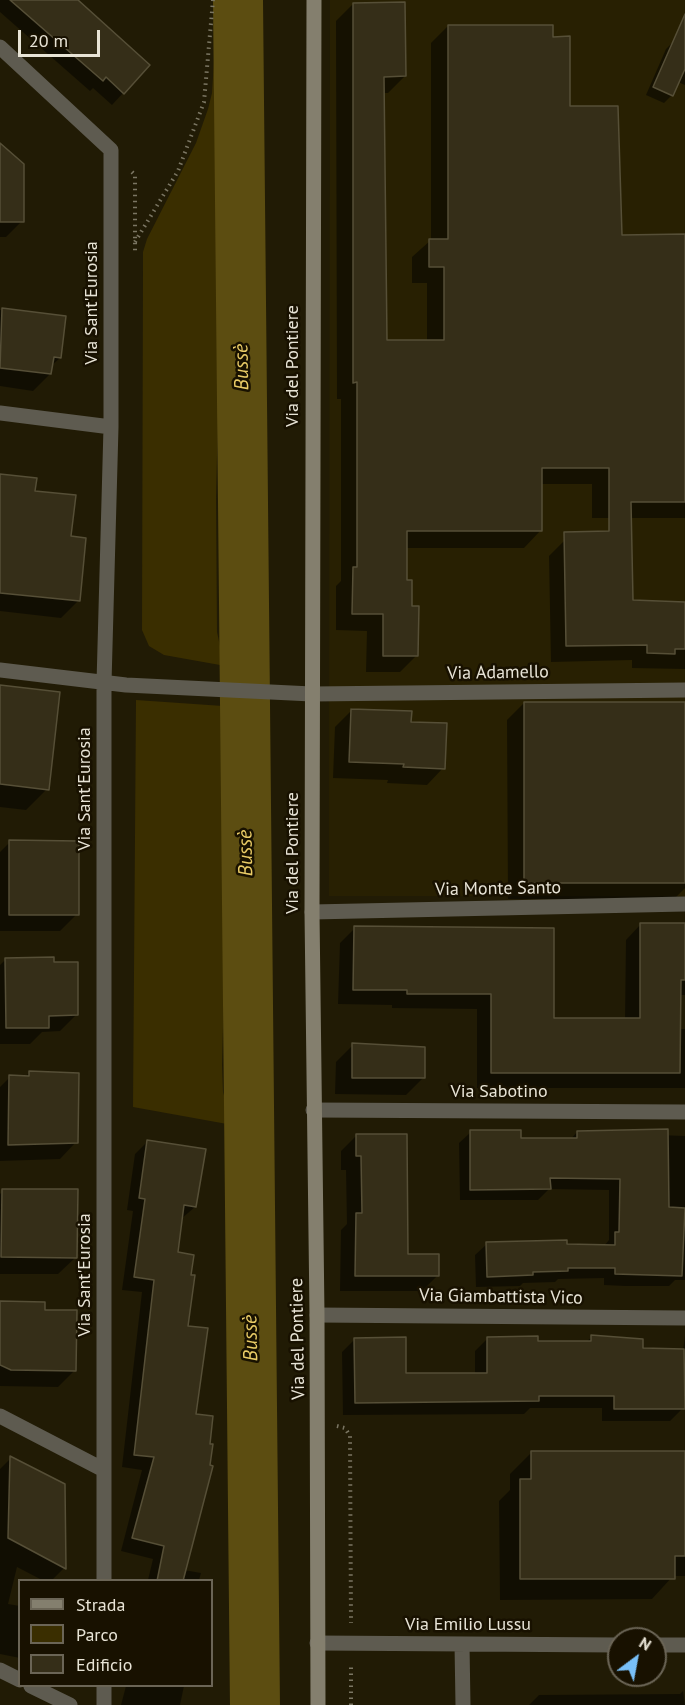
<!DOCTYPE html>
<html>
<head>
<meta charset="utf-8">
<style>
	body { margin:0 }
	#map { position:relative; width:685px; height:1705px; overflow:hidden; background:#211b05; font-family:"PT Sans",sans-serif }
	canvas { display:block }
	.legend { position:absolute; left:18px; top:1579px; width:195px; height:108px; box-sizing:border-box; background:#181100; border:2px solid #6b6556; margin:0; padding:8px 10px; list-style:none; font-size:18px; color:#e8e4d6 }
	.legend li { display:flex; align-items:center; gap:12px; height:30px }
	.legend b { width:30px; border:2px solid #6b6556 }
	.north { position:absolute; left:607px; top:1627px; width:60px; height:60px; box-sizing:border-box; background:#181100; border:2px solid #6b6556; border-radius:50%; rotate:32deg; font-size:16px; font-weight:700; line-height:24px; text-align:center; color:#e8e4d6 }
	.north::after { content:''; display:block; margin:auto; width:21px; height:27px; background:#78bff7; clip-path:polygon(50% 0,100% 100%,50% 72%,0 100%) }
	.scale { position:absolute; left:18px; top:30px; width:82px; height:27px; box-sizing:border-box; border:3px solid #e8e4d6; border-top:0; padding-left:8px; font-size:18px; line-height:21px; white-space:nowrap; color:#e8e4d6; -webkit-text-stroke:4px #181100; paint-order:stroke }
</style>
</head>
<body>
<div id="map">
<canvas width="685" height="1705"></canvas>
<ul class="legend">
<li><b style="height:8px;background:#847f6e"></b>Strada</li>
<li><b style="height:16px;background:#3a2e00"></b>Parco</li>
<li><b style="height:16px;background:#352e18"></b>Edificio</li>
</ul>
<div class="north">N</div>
<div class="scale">20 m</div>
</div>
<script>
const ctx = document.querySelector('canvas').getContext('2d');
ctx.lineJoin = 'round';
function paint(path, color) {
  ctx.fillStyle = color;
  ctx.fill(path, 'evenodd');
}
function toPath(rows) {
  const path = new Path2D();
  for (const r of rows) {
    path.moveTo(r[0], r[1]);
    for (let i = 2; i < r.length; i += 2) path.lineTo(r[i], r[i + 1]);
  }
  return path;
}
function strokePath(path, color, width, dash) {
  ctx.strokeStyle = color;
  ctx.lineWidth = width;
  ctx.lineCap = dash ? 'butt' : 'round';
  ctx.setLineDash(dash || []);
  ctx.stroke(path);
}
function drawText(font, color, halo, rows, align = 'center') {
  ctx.font = font + ' "PT Sans",sans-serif';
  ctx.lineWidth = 5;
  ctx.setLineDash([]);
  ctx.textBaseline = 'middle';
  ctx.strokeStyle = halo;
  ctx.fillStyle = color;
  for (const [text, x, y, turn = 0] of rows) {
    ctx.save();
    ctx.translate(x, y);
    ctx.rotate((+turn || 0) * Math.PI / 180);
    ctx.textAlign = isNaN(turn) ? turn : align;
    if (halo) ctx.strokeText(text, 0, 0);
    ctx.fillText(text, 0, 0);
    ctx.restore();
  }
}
const built = toPath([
	[330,0,685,0,685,896,329,896]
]);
const green = toPath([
	[224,0,225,124,216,497,217,632,223,660,220,665,164,655,149,646,142,630,143,270,143,252,147,239,196,143,208,109,212,93,215,45],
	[136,700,223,706,227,711,223,756,226,912,222,1065,223,1092,229,1113,227,1124,133,1107]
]);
const shadow = toPath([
	[0,0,76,0,123,93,112,105,93,88,90,91,0,12],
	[353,4,405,76,388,93,383,93,386,342,427,341,427,283,412,283,412,257,431,240,431,43,448,26,551,38,568,108,621,236,685,236,685,518,592,518,592,484,541,484,541,530,524,548,406,548,406,582,417,655,400,672,366,672,367,631,336,630,336,586,341,581,341,399,337,399,336,21],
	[675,40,685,45,685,85,678,82,672,95,664,103,646,95,666,49],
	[0,145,22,221,6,237,0,237],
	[0,310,65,317,60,358,51,366,50,374,33,391,0,386],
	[0,476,34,492,70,537,78,601,61,618,0,611],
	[565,540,632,602,685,603,685,669,632,668,632,660,551,662,549,556],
	[0,687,47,789,26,810,0,807],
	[524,703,685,703,685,888,674,899,508,899,507,720],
	[351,711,410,723,443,768,427,785,387,783,388,780,333,778,335,727],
	[10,842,77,914,60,931,0,931,0,852],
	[641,924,685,925,685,995,679,995,679,1029,685,1029,685,1088,477,1088,477,1009,392,1008,392,1005,338,1004,340,943,355,928,552,1019,625,1020,626,940],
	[6,959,77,1014,60,1031,42,1032,30,1044,0,1044,0,965],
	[353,1045,423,1078,406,1095,335,1094,336,1062],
	[30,1072,76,1142,60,1159,0,1161,0,1087,10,1077,25,1077],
	[471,1132,520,1140,570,1140,577,1132,685,1136,685,1280,675,1280,669,1286,625,1286,604,1285,604,1278,558,1279,555,1282,523,1283,520,1286,476,1287,475,1255,487,1244,604,1246,609,1240,609,1190,549,1189,538,1200,460,1200,459,1143],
	[356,1136,406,1256,437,1276,422,1291,340,1291,341,1230,347,1224,346,1170,341,1170,341,1151],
	[148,1141,195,1207,181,1219,176,1254,195,1415,184,1570,201,1573,199,1580,148,1580,153,1559,121,1551,142,1470,122,1467,142,1292,122,1290,133,1211,127,1210,135,1154],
	[3,1191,75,1258,58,1274,0,1274,0,1194],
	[0,1303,43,1311,75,1370,58,1387,0,1386],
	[685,1336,683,1408,670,1421,602,1421,602,1408,530,1408,524,1414,343,1415,342,1352,355,1339,405,1375,475,1375,475,1351,488,1338,586,1342,592,1337,616,1337,616,1341,641,1349,683,1351],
	[685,1452,685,1576,673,1576,652,1599,500,1600,499,1501,510,1490,510,1474,531,1453],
	[11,1458,64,1568,52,1580,42,1580,17,1567,8,1604,20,1606,20,1658,0,1654,0,1469],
	[126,1686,184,1686,180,1705,121,1705],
	[683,1691,685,1705,529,1705,539,1695,680,1694]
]);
const river = toPath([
	[238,0,255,1705]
]);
const building = toPath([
	[10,0,78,0,150,65,124,94,106,77,103,81,10,0],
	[405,2,406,76,384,77,387,340,444,340,444,267,429,267,429,239,448,239,448,25,553,25,553,37,570,36,570,106,618,106,622,235,685,234,685,502,631,502,633,600,685,602,685,649,675,649,675,654,647,653,647,645,566,646,564,532,609,531,609,468,542,468,542,531,407,531,407,580,412,580,412,606,419,606,418,656,383,656,383,614,352,614,353,567,357,567,357,382,353,383,353,3,405,2],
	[685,14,685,69,673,96,653,87,685,14],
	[0,143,24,164,24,222,0,222,0,143],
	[2,308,66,316,61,358,54,357,51,374,0,368,2,308],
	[0,474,37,478,35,491,76,495,71,536,86,538,80,601,0,593,0,474],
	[0,685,60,692,49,790,0,784,0,685],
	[524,702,685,702,685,883,524,883,524,702],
	[351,709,412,711,411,722,447,723,445,769,403,767,404,764,349,762,351,709],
	[9,840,79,841,79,915,9,915,9,840],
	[640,923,685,923,685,980,681,980,680,1073,491,1073,491,994,407,994,407,990,353,990,354,926,554,928,554,1018,640,1018,640,923],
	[54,957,54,962,78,962,78,1015,49,1016,49,1028,6,1028,5,958,54,957],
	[352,1043,425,1047,425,1078,352,1078,352,1043],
	[29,1071,79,1073,78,1143,8,1145,9,1075,29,1076,29,1071],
	[668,1129,669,1207,685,1208,682,1276,615,1274,615,1268,568,1268,568,1271,533,1272,533,1275,487,1277,486,1242,567,1240,567,1244,615,1245,615,1232,619,1232,620,1179,550,1178,551,1189,470,1190,470,1130,521,1130,521,1138,577,1138,577,1131,668,1129],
	[356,1134,407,1134,408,1254,439,1254,439,1276,355,1276,356,1213,362,1213,361,1156,356,1156,356,1134],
	[147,1140,206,1149,196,1207,184,1205,178,1252,194,1255,191,1275,195,1275,188,1326,208,1328,196,1414,213,1416,210,1444,213,1444,210,1465,213,1466,183,1581,157,1581,164,1546,132,1538,154,1457,134,1455,154,1280,134,1277,145,1199,139,1198,147,1140],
	[2,1189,78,1189,77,1258,1,1257,2,1189],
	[0,1301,45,1302,45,1310,77,1310,76,1371,11,1370,0,1365,0,1301],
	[591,1335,643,1339,643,1348,684,1349,685,1409,614,1409,614,1396,539,1396,539,1401,355,1403,354,1338,406,1337,406,1373,487,1373,487,1337,538,1336,538,1341,591,1341,591,1335],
	[531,1451,685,1451,685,1556,675,1556,675,1579,520,1579,520,1479,531,1479,531,1451],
	[10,1456,65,1484,66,1569,8,1538,10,1456]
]);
const path = toPath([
	[132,172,135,175,135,254],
	[135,242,178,171,204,102,213,0],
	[337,1426,345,1428,350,1436,351,1623],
	[351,1705,351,1664]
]);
const street = toPath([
	[0,47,111,150,111,427,104,683,104,1580],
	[0,413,111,427],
	[0,670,126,685,312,694,685,690],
	[312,912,685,904],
	[313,1110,685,1112],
	[317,1315,685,1318],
	[0,1416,104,1470],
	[317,1643,619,1645],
	[462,1644,463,1705],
	[655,1645,685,1645],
	[0,1670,20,1680],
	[31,1686,70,1705],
	[104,1705,104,1686]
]);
const secondary = toPath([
	[314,0,312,912,317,1315,318,1705]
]);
const streetNames = [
	["Via Sant'Eurosia",92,303,-90],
	["Via del Pontiere",293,366,-90],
	["Via Adamello",498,673,-1],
	["Via Sant'Eurosia",85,789,-90],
	["Via del Pontiere",293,853,-90],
	["Via Monte Santo",498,889,-1],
	["Via Sabotino",499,1092],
	["Via Sant'Eurosia",85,1275,-90],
	["Via Giambattista Vico",501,1297,1],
	["Via del Pontiere",298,1339,-91],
	["Via Emilio Lussu",468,1625]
];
const waterNames = [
	["Bussè",242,367,-91],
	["Bussè",246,853,-91],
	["Bussè",251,1338,-91]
];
paint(built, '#282002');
paint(green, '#3a2e00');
paint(shadow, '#0007');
strokePath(river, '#5c4d11', 50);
paint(building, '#352e18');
strokePath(building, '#564f37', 1.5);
strokePath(path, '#7b7663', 4, [1.5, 4.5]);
strokePath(street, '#5e5b50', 15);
strokePath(secondary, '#847f6e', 15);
drawText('18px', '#e8e4d6', '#181100', streetNames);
drawText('italic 20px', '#ebcd66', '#181100', waterNames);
</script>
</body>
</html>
